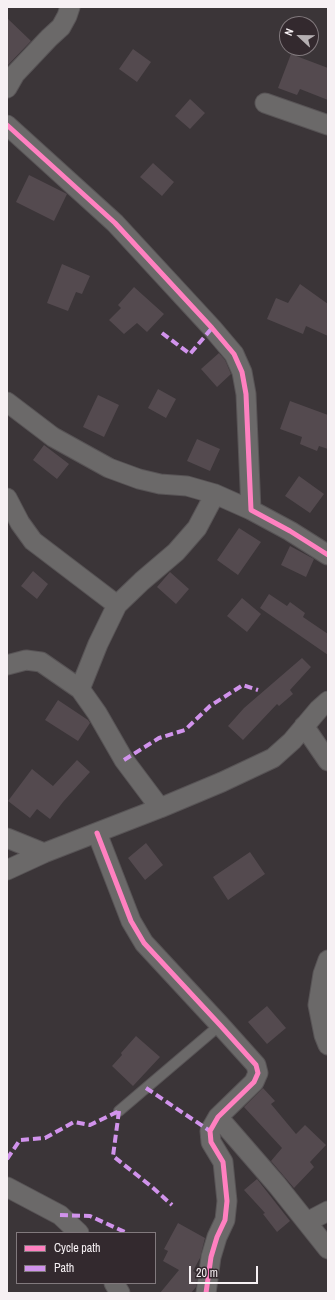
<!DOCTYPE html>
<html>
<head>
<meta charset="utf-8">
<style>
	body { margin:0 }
	#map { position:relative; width:335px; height:1300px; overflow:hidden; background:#3b3538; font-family:"Archivo Narrow",sans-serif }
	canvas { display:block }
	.frame { position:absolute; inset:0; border:8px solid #f6f0f3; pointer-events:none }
	.legend { position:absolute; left:16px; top:1232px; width:140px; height:52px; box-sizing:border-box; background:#33292e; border:1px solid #81797d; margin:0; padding:5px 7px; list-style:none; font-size:12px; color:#f6f0f3 }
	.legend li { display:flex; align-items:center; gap:8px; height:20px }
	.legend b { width:20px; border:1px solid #81797d }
	.north { position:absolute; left:279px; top:16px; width:40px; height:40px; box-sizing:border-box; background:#33292e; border:1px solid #81797d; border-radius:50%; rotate:292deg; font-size:11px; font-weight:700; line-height:16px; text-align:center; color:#f6f0f3 }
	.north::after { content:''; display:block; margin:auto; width:14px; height:18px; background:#b5afb2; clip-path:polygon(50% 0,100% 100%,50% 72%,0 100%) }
	.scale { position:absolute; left:189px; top:1266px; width:69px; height:18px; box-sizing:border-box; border:2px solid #f6f0f3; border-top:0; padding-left:5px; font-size:12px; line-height:14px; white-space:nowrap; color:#f6f0f3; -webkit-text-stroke:3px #33292e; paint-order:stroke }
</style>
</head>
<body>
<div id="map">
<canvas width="335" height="1300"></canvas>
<div class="frame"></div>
<ul class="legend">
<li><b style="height:5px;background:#ff80c0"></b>Cycle path</li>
<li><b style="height:5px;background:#d193ec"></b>Path</li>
</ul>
<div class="north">N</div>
<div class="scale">20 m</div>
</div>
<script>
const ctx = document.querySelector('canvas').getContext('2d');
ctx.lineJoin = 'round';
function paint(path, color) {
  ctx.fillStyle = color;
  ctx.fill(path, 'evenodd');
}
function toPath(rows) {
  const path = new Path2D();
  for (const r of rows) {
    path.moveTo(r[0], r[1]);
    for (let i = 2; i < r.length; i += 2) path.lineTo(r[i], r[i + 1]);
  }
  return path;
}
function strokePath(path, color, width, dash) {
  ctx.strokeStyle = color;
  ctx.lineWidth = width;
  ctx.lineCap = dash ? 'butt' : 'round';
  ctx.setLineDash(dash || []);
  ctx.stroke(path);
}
const building = toPath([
	[7,18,31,41,7,66],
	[133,49,151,62,137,82,119,69],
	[291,54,328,68,328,100,300,89,297,95,278,88],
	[190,99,205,113,190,129,175,116],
	[153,163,174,182,162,196,140,177],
	[29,175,67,194,54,221,16,202],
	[62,264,90,276,82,294,76,292,68,311,47,303],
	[300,284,328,304,328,336,306,326,303,334,267,319,276,298,288,303],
	[134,287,164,314,147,332,137,323,124,334,109,320,121,308,118,305],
	[219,353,225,360,231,374,217,387,201,369],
	[158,389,176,399,166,418,148,408],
	[98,395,119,405,104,437,83,427],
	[290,401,328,415,328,449,319,446,317,451,300,444,302,437,280,429],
	[197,439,220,449,210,471,187,461],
	[44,445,69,464,57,479,33,460],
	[299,476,324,494,310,513,285,496],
	[239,528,261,542,238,575,217,560],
	[290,546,314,559,306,577,281,565],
	[33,571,48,584,37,599,21,586],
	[170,572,189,589,176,604,157,587],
	[269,594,287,606,290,602,305,613,303,617,328,634,328,655,260,608],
	[242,598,261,614,247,632,227,616],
	[302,658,311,667,290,690,293,694,279,706,277,704,243,740,228,726,244,708],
	[58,700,88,720,90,723,78,741,45,720],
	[77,760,90,772,63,802,50,819,37,809,30,818,8,801,32,769,53,786],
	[146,843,163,865,145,880,128,858],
	[250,852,265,874,228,900,213,877],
	[267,1006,286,1028,267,1044,248,1022],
	[136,1036,160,1057,133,1086,112,1066,122,1055,121,1053],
	[263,1088,275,1101,271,1104,296,1134,305,1125,326,1145,310,1162,314,1167,294,1188,271,1161,282,1148,244,1107],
	[257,1179,290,1221,277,1232,263,1214,265,1213,244,1190],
	[178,1223,205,1238,200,1258,193,1271,198,1274,196,1287,191,1293,160,1293,179,1270,163,1261,168,1251,164,1249]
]);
const lane = toPath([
	[119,1111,220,1025]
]);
const street = toPath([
	[7,88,15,74,49,38,61,27,67,16,70,7],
	[265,103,328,125],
	[7,125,115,223,212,328,234,354,242,372,246,394,251,510,290,531,328,555],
	[7,402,53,437,109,468,139,479,160,484,187,486,215,494,251,510],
	[7,498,20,523,33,541,117,605],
	[7,665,26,660,41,662,80,689,97,713,124,760,160,808],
	[80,689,98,644,117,605,142,581,176,552,197,528,215,494],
	[304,726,328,761],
	[97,833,131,921,144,943,220,1025,256,1065,258,1073,254,1082,218,1117,210,1131,211,1142,223,1162,227,1201,225,1220,217,1237,211,1257,206,1293],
	[7,838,44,853],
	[7,870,44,853,160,808,222,782,273,758,292,741,319,709,328,701],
	[328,960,323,974,318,1005,324,1035,328,1045],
	[218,1117,277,1185,328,1249],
	[7,1187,60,1215,79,1233],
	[307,1222,328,1211],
	[114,1283,120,1293]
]);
const quiet = toPath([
	[162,333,190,354,212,328],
	[124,760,159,738,185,730,210,706,243,685,258,690],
	[146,1088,210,1131],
	[119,1111,113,1156,152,1187,172,1205],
	[7,1159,20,1140,45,1138,74,1122,90,1125,119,1111],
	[60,1215,90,1216,127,1233]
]);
const cycleway = toPath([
	[7,125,115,223,212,328,234,354,242,372,246,394,251,510,290,531,328,555],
	[97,833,131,921,144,943,220,1025,256,1065,258,1073,254,1082,218,1117,210,1131,211,1142,223,1162,227,1201,225,1220,217,1237,211,1257,206,1293]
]);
paint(building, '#544a4f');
strokePath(lane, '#585456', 12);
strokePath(street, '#585456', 21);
strokePath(lane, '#6b6969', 10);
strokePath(street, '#6b6969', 19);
strokePath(quiet, '#d193ec', 4, [8, 4]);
strokePath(cycleway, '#ff80c0', 5);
</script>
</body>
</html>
